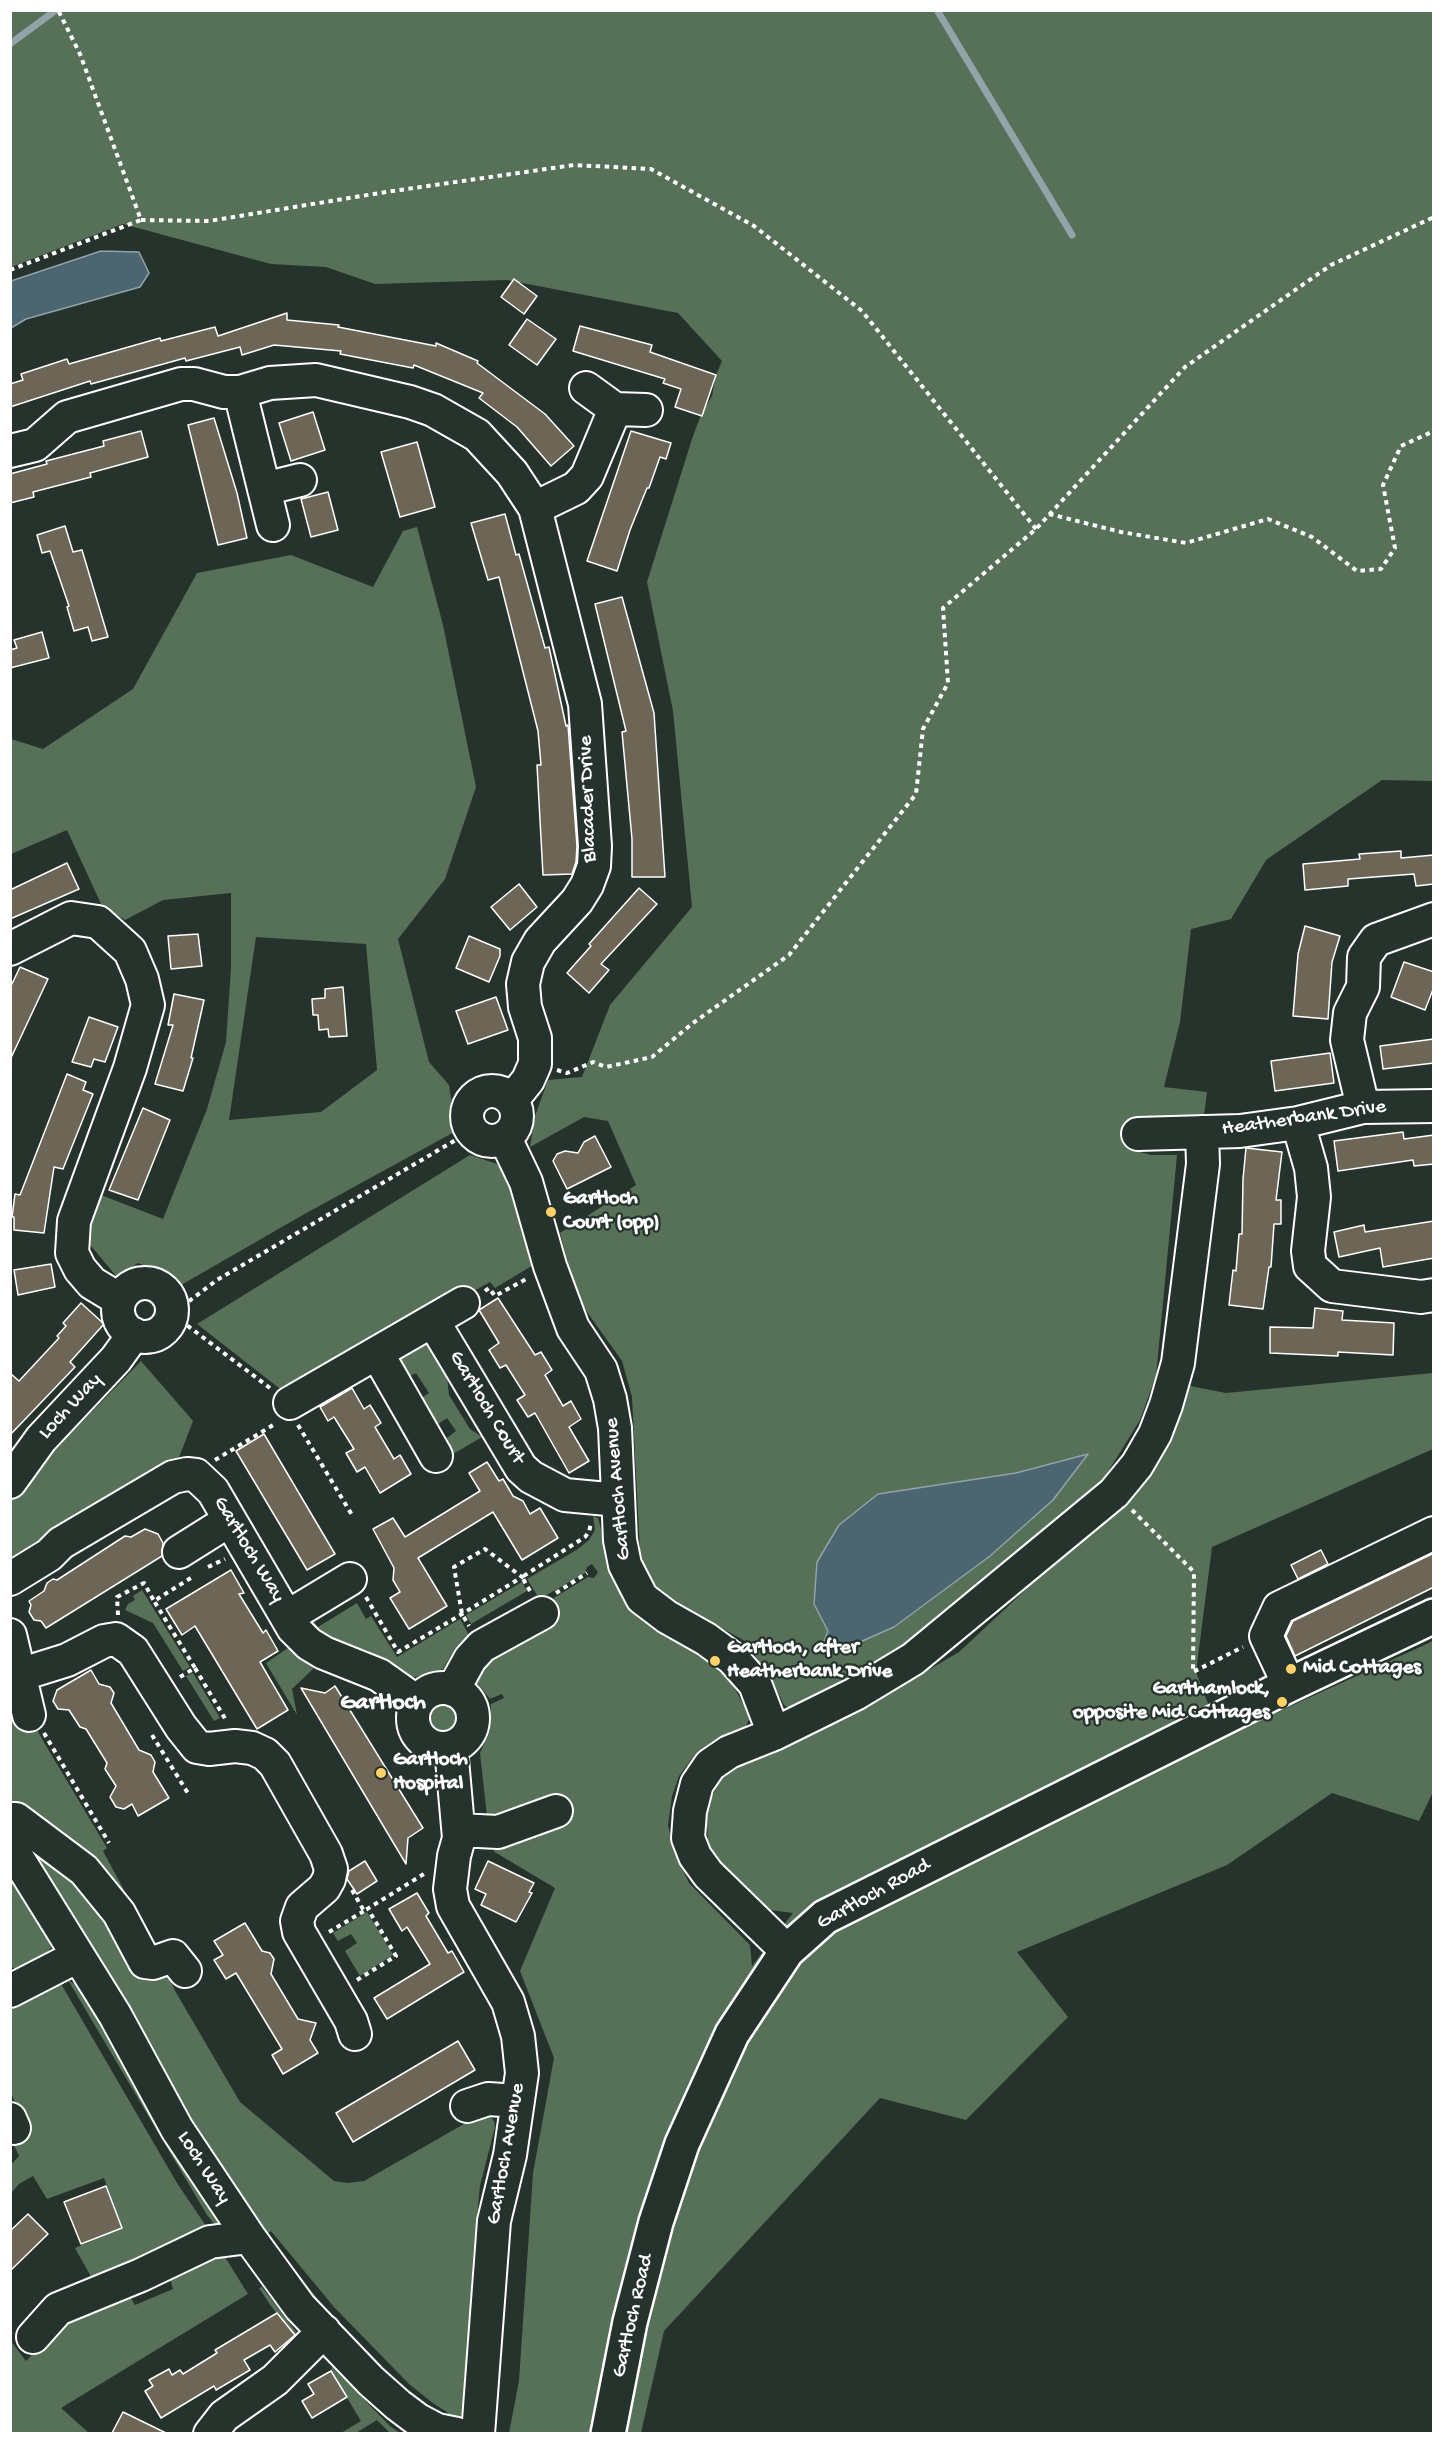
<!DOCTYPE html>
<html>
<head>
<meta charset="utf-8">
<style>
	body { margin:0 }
	#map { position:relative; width:1444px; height:2444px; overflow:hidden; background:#26332d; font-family:"Gochi Hand",sans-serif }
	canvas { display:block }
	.frame { position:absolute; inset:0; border:12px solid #fff; pointer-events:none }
</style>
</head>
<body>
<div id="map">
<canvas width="1444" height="2444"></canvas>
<div class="frame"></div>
</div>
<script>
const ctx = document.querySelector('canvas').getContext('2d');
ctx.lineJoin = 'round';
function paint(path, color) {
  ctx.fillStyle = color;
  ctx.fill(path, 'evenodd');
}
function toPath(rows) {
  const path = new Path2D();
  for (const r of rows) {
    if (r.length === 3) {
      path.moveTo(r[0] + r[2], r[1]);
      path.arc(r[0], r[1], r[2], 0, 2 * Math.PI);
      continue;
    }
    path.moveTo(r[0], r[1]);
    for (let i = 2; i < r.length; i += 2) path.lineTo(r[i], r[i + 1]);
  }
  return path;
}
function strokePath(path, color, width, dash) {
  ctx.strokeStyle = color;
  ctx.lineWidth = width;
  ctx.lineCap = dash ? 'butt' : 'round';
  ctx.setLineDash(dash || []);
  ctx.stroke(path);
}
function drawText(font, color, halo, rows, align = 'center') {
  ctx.font = font + ' "Gochi Hand",sans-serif';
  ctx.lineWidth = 4.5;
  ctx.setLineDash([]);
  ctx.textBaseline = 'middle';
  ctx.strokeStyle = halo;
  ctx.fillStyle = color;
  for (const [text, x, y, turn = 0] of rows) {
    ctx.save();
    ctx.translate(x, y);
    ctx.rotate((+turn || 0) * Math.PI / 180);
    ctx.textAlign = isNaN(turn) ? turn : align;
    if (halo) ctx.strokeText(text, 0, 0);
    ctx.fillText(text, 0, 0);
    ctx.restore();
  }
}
const green = toPath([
	[11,11,1433,11,1433,781,1382,780,1266,860,1231,919,1191,929,1180,1022,1164,1087,1207,1092,1204,1115,1139,1119,1130,1149,1151,1155,1177,1155,1156,1376,1140,1420,1103,1480,1040,1541,917,1640,794,1711,784,1705,773,1682,745,1641,676,1603,649,1583,640,1551,632,1397,622,1361,577,1298,560,1233,636,1185,608,1121,584,1117,530,1147,535,1116,548,1080,582,1077,610,1005,692,907,673,711,647,582,693,436,701,415,712,396,716,375,722,361,678,313,507,280,375,284,326,267,271,264,123,224,11,267],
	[1087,1454,1053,1500,990,1556,894,1627,823,1647,828,1631,814,1604,961,1483,1016,1473],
	[417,527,443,625,476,787,445,879,398,939,429,1062,449,1085,456,1131,301,1216,176,1288,164,1273,138,1263,117,1277,86,1240,101,1195,163,1219,207,1109,226,1042,231,968,231,893,163,900,125,920,102,906,67,830,11,854,11,739,43,749,133,689,197,573,291,555,373,587,403,531],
	[256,937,366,944,377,1070,321,1112,229,1120],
	[470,1155,497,1164,505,1173,535,1264,495,1288,490,1282,288,1395,197,1324],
	[422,1343,426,1343,447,1377,449,1395,470,1429,482,1437,431,1467,443,1441,456,1431,447,1418,435,1426,415,1402,429,1393,416,1373,408,1377,400,1364,399,1359,402,1354],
	[141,1361,193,1421,175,1468,11,1566,11,1497,65,1429,75,1429],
	[1433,1373,1433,1449,1212,1547,1196,1672,1221,1738,1433,1641,1433,1792,1419,1821,1332,1793,1227,1865,1017,1952,1068,2017,966,2120,880,2098,664,2331,641,2433,509,2433,519,2381,533,2173,554,2058,520,1971,555,1888,493,1851,572,1816,558,1794,487,1816,480,1753,490,1731,491,1704,504,1698,502,1694,490,1699,472,1677,549,1601,588,1577,594,1578,598,1572,592,1564,587,1567,585,1573,545,1596,537,1595,527,1579,578,1549,589,1540,595,1530,593,1516,598,1518,613,1575,624,1601,651,1624,713,1663,731,1682,746,1709,749,1719,746,1726,696,1753,679,1776,672,1796,668,1825,674,1851,689,1883,750,1945,752,1966,793,1913,770,1910,717,1861,708,1842,706,1808,723,1776,749,1757,867,1706,959,1652,1063,1555,1136,1492,1168,1442,1190,1386,1226,1393],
	[522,1582,527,1591,471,1624,466,1615],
	[142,1590,190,1667,183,1671,153,1623,125,1610,128,1604,135,1600,133,1596],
	[357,1603,366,1619,371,1616,397,1657,460,1619,469,1635,455,1648,443,1669,416,1677,408,1676,368,1651,313,1631,307,1622,312,1619,318,1627],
	[288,1648,315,1667,292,1689,297,1715,266,1663],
	[193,1673,220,1718,214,1721,186,1676],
	[10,1678,42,1739,107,1848,103,1851,159,1955,11,1807],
	[444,1718,18],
	[11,1823,164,1964,174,1989,240,2102,334,2181,348,2183,364,2181,478,2116,489,2115,494,2121,495,2127,480,2186,473,2256,464,2410,460,2417,450,2418,447,2412,434,2404,409,2384,334,2307,271,2231,267,2234,327,2311,432,2419,325,2316,226,2190],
	[10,1876,53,1945,45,1955,20,1970,11,1967],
	[367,1912,393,1955,360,1976,345,1951,357,1943,351,1934,338,1941,333,1933],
	[68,1980,76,1985,82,1981,231,2228,218,2229,207,2215],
	[60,1982,177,2183,212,2235,94,2282,75,2248,122,2228,104,2178,47,2199,33,2176,19,2184,11,2193,10,2166,19,2156,11,2139,27,2130,11,2093,11,2005],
	[220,2249,248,2294,61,2408,89,2433,11,2433,10,2340,26,2361,70,2314,126,2289,135,2305,173,2289,169,2275],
	[262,2287,300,2337,295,2336,271,2306,259,2288],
	[332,2367,390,2426,400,2433,390,2433,377,2420,356,2433,341,2433,361,2421,331,2371]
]);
const water = toPath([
	[101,251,139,252,149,273,140,287,26,319,11,328,11,281,101,251],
	[1088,1454,1053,1500,990,1556,894,1627,860,1642,822,1647,828,1631,814,1604,817,1562,839,1525,878,1494,1016,1473,1088,1454]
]);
const stream = toPath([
	[937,10,1072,235],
	[10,44,56,10]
]);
const building = toPath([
	[514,279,537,296,524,314,501,297,514,279],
	[287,313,287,320,339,325,338,327,436,346,436,343,478,361,477,363,545,414,574,446,551,466,517,427,479,398,483,393,414,365,413,368,340,354,341,351,274,345,242,355,240,347,186,361,185,358,91,384,90,381,10,407,10,384,23,380,21,374,67,359,69,364,160,338,161,341,215,327,218,336,287,313],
	[527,319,556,339,537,365,509,345,527,319],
	[580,326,652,345,650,352,716,375,702,416,675,407,681,389,663,383,665,379,573,351,580,326],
	[313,412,325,450,291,461,279,423,313,412],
	[214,418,237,493,247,538,218,545,188,425,214,418],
	[141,431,148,457,90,473,91,477,33,492,34,497,10,503,10,474,47,464,46,461,104,446,103,441,141,431],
	[631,431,671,443,666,459,660,457,649,488,647,488,630,530,617,571,587,561,631,431],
	[417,442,435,507,400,517,381,452,417,442],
	[328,492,338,530,311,537,301,499,328,492],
	[505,514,516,555,519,554,545,648,549,647,566,726,568,725,577,846,576,862,572,874,543,875,537,765,541,765,538,731,499,577,488,580,471,523,505,514],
	[65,526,73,552,82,550,108,637,92,641,88,627,74,631,67,607,69,606,50,551,42,553,37,535,65,526],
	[622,597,654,713,665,877,632,877,632,839,622,732,626,731,595,604,622,597],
	[42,632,49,658,10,668,10,650,17,648,14,640,42,632],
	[1401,851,1401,858,1434,855,1434,884,1416,886,1414,874,1348,879,1348,886,1305,890,1303,864,1360,859,1359,854,1401,851],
	[67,863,79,889,10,919,10,890,67,863],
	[519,884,537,907,510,930,491,907,519,884],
	[639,888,657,904,601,964,609,970,589,993,567,973,591,946,589,944,639,888],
	[1305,926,1340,936,1332,962,1328,1019,1293,1016,1298,954,1305,926],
	[198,934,202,966,171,969,168,936,198,934],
	[469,936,500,949,500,956,489,982,456,968,469,936],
	[1404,962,1434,972,1434,987,1425,1010,1391,997,1404,962],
	[20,967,48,979,10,1060,10,988,20,967],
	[343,987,347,1036,329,1037,328,1029,319,1030,318,1015,313,1015,312,999,325,998,325,989,343,987],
	[174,994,204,1000,191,1058,193,1058,183,1091,155,1084,173,1025,168,1025,174,994],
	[496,997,508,1030,468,1044,456,1011,496,997],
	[89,1017,118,1027,105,1062,94,1059,91,1067,72,1062,89,1017],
	[1434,1039,1434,1063,1383,1069,1380,1046,1434,1039],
	[1330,1053,1334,1083,1275,1091,1271,1061,1330,1053],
	[67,1074,86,1082,83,1090,93,1094,63,1169,54,1167,44,1233,14,1230,14,1217,12,1217,15,1194,20,1195,22,1190,67,1074],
	[143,1108,170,1120,138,1200,109,1190,143,1108],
	[1403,1132,1404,1139,1434,1135,1434,1164,1414,1166,1413,1160,1338,1171,1334,1141,1403,1132],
	[595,1136,611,1167,567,1189,553,1161,557,1154,565,1151,578,1153,584,1142,595,1136],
	[1246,1148,1282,1152,1276,1200,1281,1200,1281,1224,1274,1224,1271,1267,1269,1267,1263,1309,1229,1305,1233,1270,1236,1271,1239,1234,1242,1234,1243,1179,1246,1148],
	[1434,1221,1434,1258,1383,1267,1380,1248,1339,1257,1334,1232,1364,1225,1365,1232,1434,1221],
	[51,1264,55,1287,18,1295,14,1270,51,1264],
	[498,1298,535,1355,541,1352,552,1370,545,1375,563,1406,571,1401,581,1419,569,1427,589,1461,569,1473,535,1413,528,1417,517,1400,525,1395,506,1365,500,1368,489,1350,499,1343,479,1310,498,1298],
	[81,1303,104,1324,70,1362,75,1367,10,1435,10,1373,19,1381,59,1338,57,1336,66,1326,63,1323,81,1303],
	[1315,1308,1343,1311,1342,1320,1394,1323,1393,1355,1338,1352,1338,1356,1270,1353,1270,1327,1313,1328,1315,1308],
	[352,1388,364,1409,370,1405,381,1423,375,1427,394,1459,400,1455,411,1474,380,1493,365,1467,357,1472,346,1453,354,1449,334,1417,328,1421,320,1407,352,1388],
	[264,1434,335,1554,307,1570,236,1451,264,1434],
	[487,1462,499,1481,503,1479,513,1496,523,1501,530,1514,540,1508,558,1538,522,1560,493,1512,418,1558,447,1606,409,1629,390,1598,400,1592,393,1580,394,1568,373,1529,393,1518,405,1537,480,1491,469,1473,487,1462],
	[145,1529,158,1534,163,1543,162,1556,46,1628,41,1621,34,1620,29,1612,31,1605,29,1601,44,1591,47,1583,53,1579,57,1580,125,1536,131,1537,145,1529],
	[1321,1550,1328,1564,1298,1579,1291,1565,1321,1550],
	[1434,1553,1434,1587,1295,1656,1286,1636,1293,1621,1434,1553],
	[231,1570,244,1593,239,1594,263,1633,266,1630,278,1651,260,1662,288,1710,257,1729,195,1626,182,1635,166,1609,231,1570],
	[91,1670,99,1684,110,1687,114,1693,111,1703,139,1750,151,1755,155,1762,153,1772,169,1798,138,1816,132,1804,124,1809,116,1807,110,1797,116,1786,105,1769,107,1763,86,1729,80,1727,69,1710,58,1709,53,1701,57,1690,91,1670],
	[335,1686,423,1828,408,1838,406,1864,301,1688,325,1693,335,1686],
	[365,1861,377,1881,357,1894,347,1879,349,1871,365,1861],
	[488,1861,534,1883,529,1892,532,1893,516,1922,481,1905,486,1894,475,1889,488,1861],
	[417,1893,429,1913,426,1916,448,1953,452,1951,464,1972,387,2019,374,1998,430,1964,407,1927,402,1931,389,1909,417,1893],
	[245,1923,262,1951,270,1953,274,1959,271,1974,298,2019,316,2023,310,2040,318,2053,283,2074,272,2055,282,2049,236,1973,226,1979,214,1960,223,1955,214,1941,245,1923],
	[458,2041,475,2070,353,2142,336,2113,458,2041],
	[106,2186,122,2228,81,2244,64,2202,106,2186],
	[28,2214,48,2234,10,2271,10,2231,28,2214],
	[277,2313,295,2335,288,2341,275,2352,270,2345,244,2360,250,2370,216,2390,214,2386,161,2418,145,2391,153,2386,149,2380,169,2369,172,2375,180,2370,183,2374,217,2353,215,2350,277,2313],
	[331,2371,347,2397,312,2418,302,2401,314,2394,308,2384,331,2371],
	[123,2412,166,2433,112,2433,123,2412]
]);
const path = toPath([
	[141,220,209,221,386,192,574,165,651,169,754,226,862,311,1036,529],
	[10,270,141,220,80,54,58,10],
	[1049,514,1121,532,1186,543,1268,519,1312,537,1357,571,1381,569,1395,548,1383,485,1401,446,1434,431],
	[557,1070,567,1073,593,1062,606,1067,652,1057,693,1023,789,955,916,794,923,729,948,683,943,608,1036,529,1185,367,1331,265,1434,217],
	[485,1291,489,1288,495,1296,528,1278],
	[270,1388,172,1314,217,1280,471,1131],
	[298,1425,352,1515],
	[215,1460,275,1424],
	[1132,1510,1194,1572,1193,1672,1243,1647],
	[208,1567,225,1559],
	[530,1591,522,1577,585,1537,589,1532,591,1523],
	[556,1593,587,1573],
	[366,1597,398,1652,462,1614,522,1577,485,1549,454,1567,462,1614,469,1626],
	[118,1615,117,1597,144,1583,154,1601],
	[195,1668,227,1722],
	[180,1677,195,1668,154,1601,194,1576],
	[44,1733,109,1843],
	[152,1735,189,1795],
	[352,1890,364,1911,427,1872],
	[329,1932,364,1911],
	[357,1980,396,1956,368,1909]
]);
const minor = toPath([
	[586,388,615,409,646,410],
	[240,392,273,525],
	[10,451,35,445,67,417,181,384,194,384,224,392,240,392,270,383,316,380,410,402,433,410,477,435,512,473,535,508,585,704,595,846,594,866,587,885,577,901,540,941,528,962,523,984,525,1007,535,1038,535,1064,528,1080,512,1100],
	[264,489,300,480],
	[535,508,576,488,587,476,615,409],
	[10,949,71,918,98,922,130,951,142,979,148,1005,130,1068,74,1221,72,1253,80,1269,92,1283,120,1300],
	[492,1116,25],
	[1363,1107,1347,1040,1350,1013,1363,987,1364,957,1376,940,1434,919],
	[1298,1123,1311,1168,1314,1197,1308,1251,1310,1266,1332,1286,1421,1297,1434,1295],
	[1138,1134,1240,1131,1298,1123,1363,1107,1434,1106],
	[505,1138,526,1182,550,1266,573,1328,601,1370,610,1399,615,1428,620,1540,625,1565,642,1598,667,1617,706,1639,732,1658,755,1684,774,1734],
	[145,1310,27],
	[433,1321,521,1468,531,1477,565,1495,618,1500],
	[377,1353,436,1456],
	[290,1403,463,1303],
	[10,1482,41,1439,116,1359,134,1334],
	[179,1552,230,1520],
	[10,1579,49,1555,61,1543,173,1477,187,1474,196,1475,213,1491,293,1628,309,1644,324,1653,379,1675,417,1702],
	[287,1617,350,1579],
	[10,1635,29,1715],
	[19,1675,67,1660,104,1641,116,1639,133,1651,181,1727,197,1747,209,1749,235,1746,252,1748,265,1754,275,1764,326,1854,331,1869,329,1879,324,1888,302,1907,297,1921,299,1932,351,2021,355,2034],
	[1289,1685,1266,1636,1279,1608,1434,1533],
	[443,1718,30],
	[453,1690,470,1659,482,1646,542,1613],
	[451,1748,459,1838,454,1856,450,1889,453,1906,508,2002,518,2036,522,2073,510,2155,494,2221,478,2434],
	[10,1819,16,1819,84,1870,119,1913,145,1962,153,1963,173,1956,185,1971],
	[459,1830,498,1832,556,1811],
	[10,1846,115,2015,177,2129,249,2237,300,2307,371,2381,398,2405,418,2420,437,2430,457,2434],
	[787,1951,708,1874,695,1856,688,1838,690,1811,697,1784,710,1765,729,1752,774,1734,855,1694,913,1659,1114,1493,1137,1465,1155,1434,1166,1405,1178,1363,1203,1164,1202,1132],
	[10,1991,78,1956],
	[467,2106,488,2099,518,2101],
	[10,2119,14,2128],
	[33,2337,58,2309,141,2275,210,2242,249,2237],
	[210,2434,224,2416,275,2380,324,2331]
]);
const major = toPath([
	[608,2434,630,2322,656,2222,682,2144,732,2034,787,1951,825,1917,1289,1685,1434,1616]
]);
const markers = [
	[551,1212,6,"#ffd166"],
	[715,1661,6,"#ffd166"],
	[1291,1669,6,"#ffd166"],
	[1282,1702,6,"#ffd166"],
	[381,1773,6,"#ffd166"]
];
const streetNames = [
	["Blacader Drive",589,799,-92],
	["Heatherbank Drive",1304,1119,-8],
	["Loch Way",71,1407,-47],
	["Gartloch Court",486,1408,59],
	["Gartloch Avenue",619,1489,-95],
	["Gartloch Way",248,1550,59],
	["Gartloch Road",874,1895,-29],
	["Gartloch Avenue",507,2154,-80],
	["Loch Way",203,2168,57],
	["Gartloch Road",634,2316,-77]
];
const poiNames = [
	["Gartloch",563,1200],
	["Court (opp)",563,1224],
	["Gartloch, after",727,1649],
	["Heatherbank Drive",727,1673],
	["Mid Cottages",1303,1669],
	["Garthamlock,",1270,1690,"right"],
	["opposite Mid Cottages",1270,1714,"right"],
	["Gartloch",393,1761],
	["Hospital",393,1785]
];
const quarterNames = [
	["Gartloch",383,1704]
];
paint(green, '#567158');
paint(water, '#4b6671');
strokePath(water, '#93a3aa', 1.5);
strokePath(stream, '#93a3aa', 7);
paint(building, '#6d6656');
strokePath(building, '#fff', 1.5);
strokePath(minor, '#fff', 36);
strokePath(major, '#fff', 38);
strokePath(path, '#fff', 4, [4.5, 4.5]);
strokePath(minor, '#26332d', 32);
strokePath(major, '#26332d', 33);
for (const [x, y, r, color] of markers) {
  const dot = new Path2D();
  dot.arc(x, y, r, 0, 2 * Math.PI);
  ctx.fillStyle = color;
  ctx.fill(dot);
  strokePath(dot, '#26332d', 2);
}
drawText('21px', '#fff', '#26332d', streetNames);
drawText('bold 21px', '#fff', '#26332d', poiNames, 'left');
drawText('bold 24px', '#fff', '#26332d', quarterNames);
</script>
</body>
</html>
